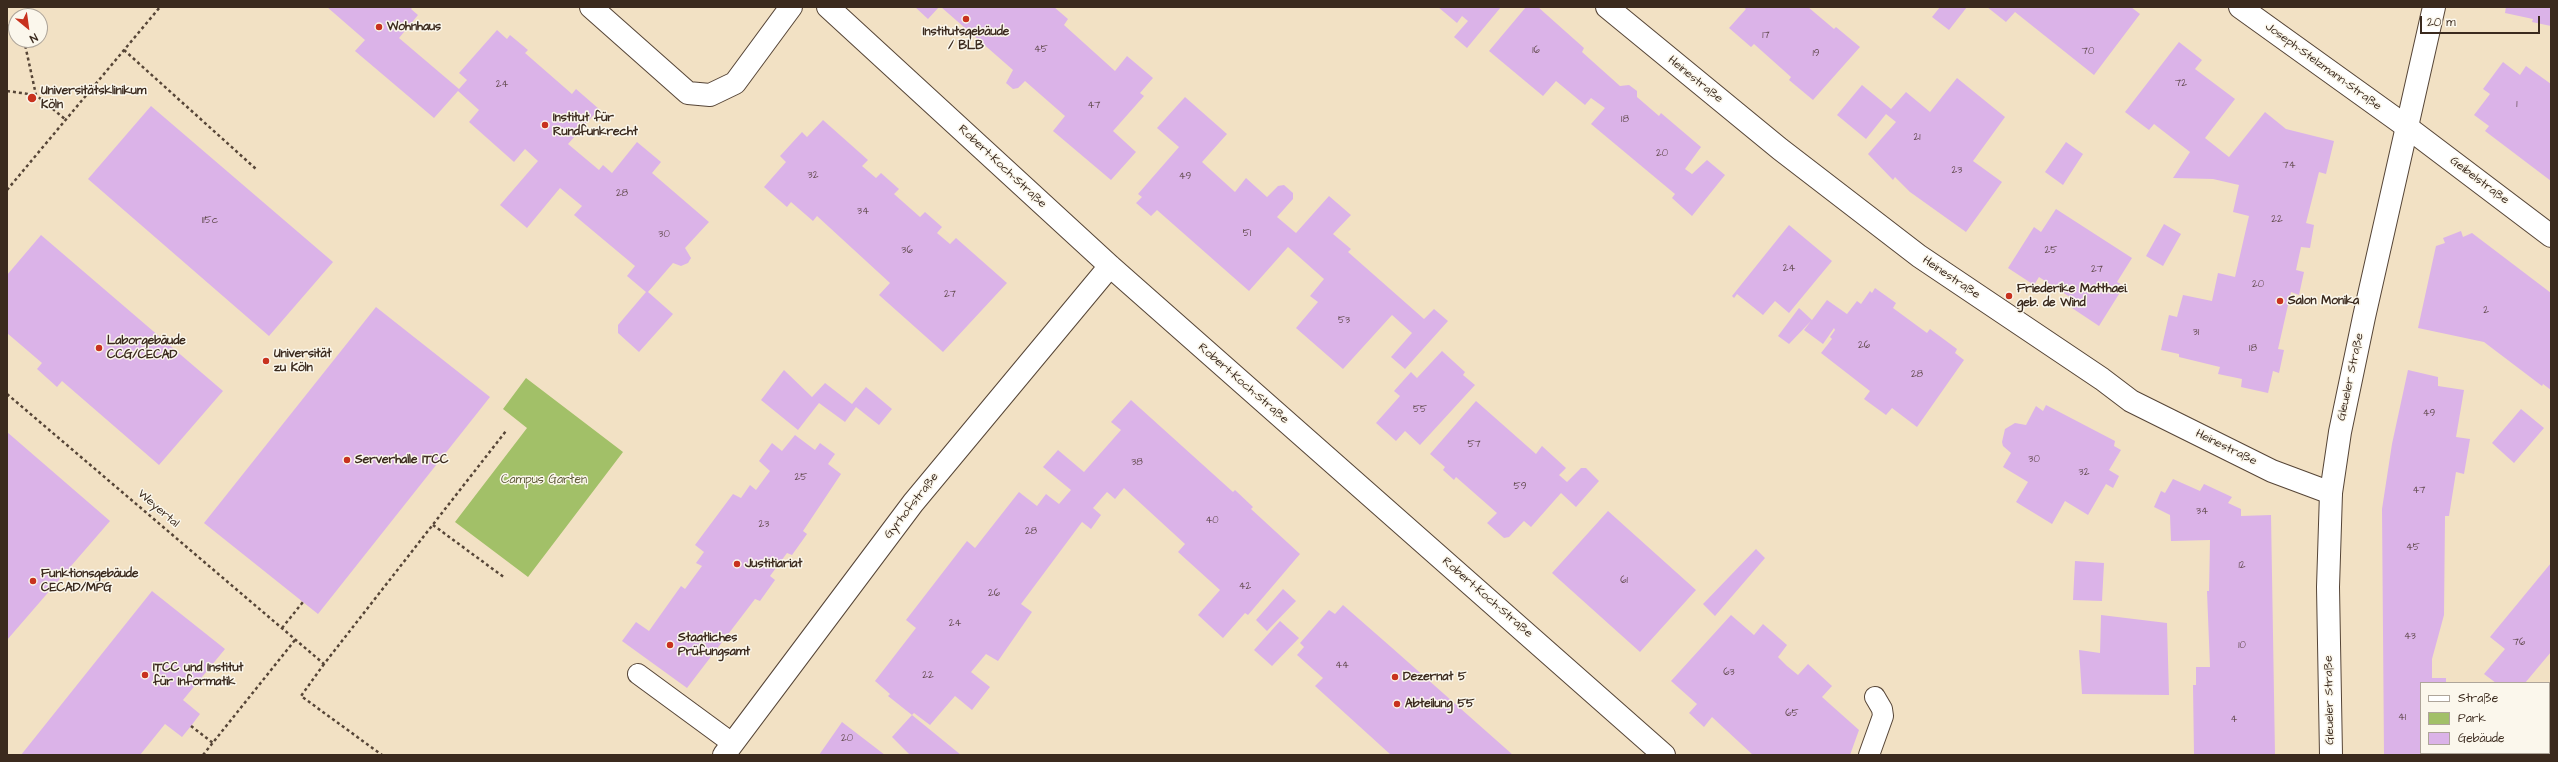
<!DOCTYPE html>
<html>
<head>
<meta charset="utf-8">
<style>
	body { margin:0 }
	#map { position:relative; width:2558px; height:762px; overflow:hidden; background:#f2e1c4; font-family:"Architects Daughter",sans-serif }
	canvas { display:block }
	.frame { position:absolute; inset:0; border:8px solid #3b2a1e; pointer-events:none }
	.legend { position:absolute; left:2420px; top:682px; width:130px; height:72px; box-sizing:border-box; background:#fbf7ec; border:1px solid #aea59a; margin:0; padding:5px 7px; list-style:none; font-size:12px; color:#3b2a1e }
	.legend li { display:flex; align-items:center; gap:8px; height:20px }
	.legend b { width:20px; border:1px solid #aea59a }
	.north { position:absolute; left:8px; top:8px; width:40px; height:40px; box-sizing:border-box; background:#fbf7ec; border:1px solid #aea59a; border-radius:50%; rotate:151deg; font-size:11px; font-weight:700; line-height:16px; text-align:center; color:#3b2a1e }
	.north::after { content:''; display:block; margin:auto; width:14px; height:18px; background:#c8321e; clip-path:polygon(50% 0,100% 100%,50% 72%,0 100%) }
	.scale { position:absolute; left:2420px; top:16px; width:120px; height:18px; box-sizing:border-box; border:2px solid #3b2a1e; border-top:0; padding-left:5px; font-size:12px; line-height:14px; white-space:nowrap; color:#3b2a1e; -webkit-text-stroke:3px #fbf7ec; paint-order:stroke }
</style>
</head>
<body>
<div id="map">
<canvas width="2558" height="762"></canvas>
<div class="frame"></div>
<ul class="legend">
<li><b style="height:5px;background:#fff"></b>Straße</li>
<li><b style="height:11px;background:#a2c068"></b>Park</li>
<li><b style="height:11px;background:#dbb3e8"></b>Gebäude</li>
</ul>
<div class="north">N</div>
<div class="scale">20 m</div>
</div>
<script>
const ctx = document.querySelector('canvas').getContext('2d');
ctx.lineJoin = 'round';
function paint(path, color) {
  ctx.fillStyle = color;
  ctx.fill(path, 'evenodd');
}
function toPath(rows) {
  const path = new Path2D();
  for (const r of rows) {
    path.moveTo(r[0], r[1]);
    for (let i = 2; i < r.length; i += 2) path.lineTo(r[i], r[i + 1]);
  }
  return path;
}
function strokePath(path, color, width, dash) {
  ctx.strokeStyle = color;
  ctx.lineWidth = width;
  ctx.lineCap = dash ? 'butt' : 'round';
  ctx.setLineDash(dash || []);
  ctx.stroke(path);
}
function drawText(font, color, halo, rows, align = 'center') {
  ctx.font = font + ' "Architects Daughter",sans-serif';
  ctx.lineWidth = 3;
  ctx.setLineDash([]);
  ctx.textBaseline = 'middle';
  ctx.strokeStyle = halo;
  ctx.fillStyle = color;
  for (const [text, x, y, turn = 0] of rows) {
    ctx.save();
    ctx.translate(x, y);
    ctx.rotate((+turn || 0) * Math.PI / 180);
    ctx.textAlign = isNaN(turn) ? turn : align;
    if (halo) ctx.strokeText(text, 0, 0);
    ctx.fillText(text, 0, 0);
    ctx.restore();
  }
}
const green = toPath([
	[526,378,623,452,528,577,455,522,527,428,503,409]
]);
const building = toPath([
	[327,7,413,7,411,9,418,15,399,38,459,89,467,80,459,73,497,30,507,39,510,35,528,50,525,53,572,94,576,89,599,109,568,144,599,170,603,165,612,173,637,142,661,162,652,173,709,222,685,248,691,258,688,263,681,266,673,263,648,292,673,314,639,352,618,333,618,325,646,292,627,276,635,266,574,215,582,206,560,188,527,228,500,205,538,161,525,149,514,162,469,122,479,110,458,91,434,118,355,51,365,40],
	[915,7,939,7,928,19],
	[941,7,1054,7,1068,19,1064,25,1115,71,1127,56,1153,78,1140,93,1144,96,1113,131,1136,152,1111,180,1053,131,1065,116,1025,81,1018,88,1013,89,1006,83,1013,70],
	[1438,7,1501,7,1467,48,1454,37,1468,21,1462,16,1457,23],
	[1526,7,1538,7,1584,48,1582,52,1620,86,1629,85,1637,91,1637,97,1659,116,1661,113,1701,147,1685,169,1692,174,1707,160,1725,175,1692,216,1672,198,1675,194,1591,124,1605,108,1591,98,1585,105,1556,81,1543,96,1489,51],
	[1743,7,1808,7,1834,29,1836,27,1860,47,1813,100,1789,80,1791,77,1754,44,1751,47,1729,28,1746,9],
	[1940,7,1967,7,1949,30,1932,17],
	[1987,7,2131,7,2140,14,2094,75,2015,12,2006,22],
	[2506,7,2551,7,2551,26,2532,22,2533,19,2505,13],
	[2179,42,2202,60,2195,69,2235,99,2205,138,2229,157,2265,112,2286,129,2334,141,2326,174,2319,172,2306,223,2314,225,2310,248,2301,247,2296,270,2304,272,2299,295,2291,292,2278,349,2284,350,2279,373,2273,371,2268,393,2241,387,2242,379,2218,374,2220,367,2179,357,2179,354,2161,350,2169,315,2177,317,2183,295,2212,301,2218,273,2235,277,2249,216,2233,212,2239,185,2213,179,2173,178,2190,152,2154,124,2149,130,2125,112],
	[2503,62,2520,75,2526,66,2551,84,2551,181,2485,131,2489,126,2474,115,2490,94,2483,89],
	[1957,78,2005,117,1973,161,2002,182,1966,232,1910,192,1895,177,1893,180,1868,154,1896,122,1886,114,1866,139,1837,115,1862,85,1891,109,1906,92,1930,112],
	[1185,97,1227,134,1202,162,1235,192,1246,178,1267,197,1278,186,1284,185,1293,193,1293,199,1277,217,1296,233,1329,196,1351,215,1333,234,1351,249,1348,252,1424,319,1434,309,1448,321,1405,369,1391,357,1412,333,1392,315,1343,369,1296,328,1318,302,1310,296,1324,279,1288,247,1249,291,1157,210,1151,216,1136,203,1142,197,1138,194,1179,147,1157,128],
	[151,106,333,262,269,336,88,179],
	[823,120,868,160,862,166,876,178,881,173,899,189,894,194,920,217,925,212,942,227,937,233,950,244,956,238,1007,283,943,352,879,295,890,283,817,216,813,221,791,202,787,207,764,187,786,162,780,156,802,132,807,137],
	[2066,142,2083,154,2063,185,2045,172],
	[2056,209,2132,258,2117,282,2124,286,2099,326,2072,308,2076,301,2039,277,2034,285,2008,268,2034,227,2041,232],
	[2164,224,2181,234,2163,266,2146,256],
	[1789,225,1832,261,1789,313,1775,301,1763,315,1737,294,1734,298,1732,296],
	[2461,231,2463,237,2472,233,2551,293,2551,390,2543,384,2542,386,2484,342,2418,328,2436,246,2445,243,2443,238],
	[41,235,223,391,159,465,62,381,57,387,37,369,42,363,7,333,7,275],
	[1875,288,1896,303,1893,308,1927,333,1930,329,1957,349,1955,353,1964,360,1917,427,1892,408,1886,415,1864,399,1870,391,1821,353,1832,339,1830,337,1835,330,1834,328,1823,344,1804,330,1811,321,1789,344,1778,336,1799,308,1812,320,1827,300,1847,314,1857,301,1861,304,1870,291,1872,293],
	[376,307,490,397,318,614,204,523],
	[1442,351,1465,372,1463,375,1475,385,1420,445,1405,431,1396,441,1376,423,1400,396,1394,391,1411,372,1417,378],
	[784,370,812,397,825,383,852,404,866,387,892,409,879,425,856,407,845,422,819,403,798,430,761,400],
	[2408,370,2438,377,2438,386,2464,390,2456,437,2470,439,2464,474,2456,472,2449,516,2445,516,2444,615,2432,659,2432,678,2446,678,2446,683,2421,683,2421,753,2433,753,2433,755,2384,755,2382,509,2392,444],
	[1131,400,1233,492,1235,490,1253,507,1251,509,1300,554,1248,615,1245,613,1223,638,1198,615,1220,590,1178,552,1185,544,1124,488,1115,499,1107,492,1093,508,1101,515,1091,529,1082,522,1021,604,1032,612,998,661,986,654,971,672,990,687,972,710,955,696,930,725,914,713,912,715,888,696,890,694,875,681,916,628,906,620,967,541,975,548,1019,492,1037,506,1046,494,1059,504,1071,490,1043,467,1058,450,1084,472,1121,430,1111,422],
	[1476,401,1536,454,1542,446,1566,468,1559,475,1567,482,1581,468,1586,468,1599,481,1576,507,1561,493,1531,527,1524,521,1509,537,1504,538,1487,523,1497,513,1456,477,1454,480,1443,470,1445,467,1430,454],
	[2046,405,2115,441,2114,446,2121,450,2109,470,2119,476,2113,488,2106,484,2088,515,2065,501,2052,524,2016,502,2028,482,2003,467,2011,453,2003,446,2002,442,2005,429,2015,423,2026,425,2036,406,2043,411],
	[2521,409,2544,428,2514,463,2492,443],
	[7,432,110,521,7,640],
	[795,435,815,450,820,443,835,454,828,464,841,474,803,531,807,534,792,555,787,553,770,576,775,580,760,601,755,599,687,688,622,641,636,622,649,631,681,586,685,589,702,566,696,563,704,552,695,545,733,494,741,498,750,485,756,490,770,471,759,461,772,443,782,451],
	[2173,479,2200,491,2204,484,2232,497,2228,503,2241,509,2241,516,2271,515,2275,755,2194,755,2193,685,2196,685,2196,667,2210,667,2207,591,2209,591,2210,540,2171,541,2170,515,2154,507,2161,491,2165,493],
	[1608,511,1696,590,1640,652,1552,573],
	[1756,549,1765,558,1715,616,1703,604],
	[2075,561,2104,563,2102,601,2073,600],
	[2551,563,2551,652,2525,683,2496,683,2484,674,2505,649,2490,637],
	[1283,589,1296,601,1267,631,1256,620],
	[152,591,225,649,183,700,200,714,191,726,182,737,165,724,140,755,21,755],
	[1343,605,1391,647,1513,755,1391,755,1315,686,1323,678,1297,655,1304,647,1300,643,1329,610,1335,614],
	[1731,615,1754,635,1763,624,1787,645,1778,657,1787,666,1798,675,1808,664,1832,686,1822,697,1859,730,1850,755,1753,755,1712,717,1704,727,1689,713,1697,704,1671,681],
	[2101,615,2167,623,2169,695,2082,694,2079,650,2100,653],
	[1280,621,1299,638,1272,666,1254,650],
	[912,715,961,755,910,755,892,737],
	[842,722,885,755,819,755]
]);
const path = toPath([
	[7,25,16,33],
	[24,40,36,95,66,120],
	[124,50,256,169],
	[7,91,36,95],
	[7,190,160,7],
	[7,394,324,664,506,431],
	[433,525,505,578],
	[282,628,303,602],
	[324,664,301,696,382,755],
	[191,726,213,743],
	[203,755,295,640]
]);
const service = toPath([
	[638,674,732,743],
	[1869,755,1883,716,1882,709,1875,697]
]);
const minor = toPath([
	[591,7,688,93,710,95,735,83,791,7],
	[828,7,1110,266,1664,755],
	[1607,7,1780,149,1919,256,2102,379,2131,401,2272,471,2331,493],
	[2240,7,2407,127,2551,236],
	[724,755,913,503,1110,266]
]);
const tertiary = toPath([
	[2549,723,2551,721],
	[2522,755,2524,753]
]);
const secondary = toPath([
	[2331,755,2328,587,2331,493,2340,432,2364,317,2434,7]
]);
const markers = [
	[966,19,4,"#c8321e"],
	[379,27,4,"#c8321e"],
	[32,98,5,"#c8321e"],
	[545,125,4,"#c8321e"],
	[2009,296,4,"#c8321e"],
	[2280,301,4,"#c8321e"],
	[99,348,4,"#c8321e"],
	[266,361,4,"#c8321e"],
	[347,460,4,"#c8321e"],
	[737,564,4,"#c8321e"],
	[33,581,4,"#c8321e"],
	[670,645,4,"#c8321e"],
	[145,675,4,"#c8321e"],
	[1395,677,4,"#c8321e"],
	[1397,704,4,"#c8321e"]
];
const numberNames = [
	["17",1766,36],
	["45",1041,50],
	["16",1536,51],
	["70",2088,52],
	["19",1816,54],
	["72",2181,84],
	["24",502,85],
	["1",2517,105],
	["47",1094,106],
	["18",1625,120],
	["21",1917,138],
	["20",1662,154],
	["74",2289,166],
	["23",1957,171],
	["32",813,176],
	["49",1185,177],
	["28",622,194],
	["34",863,212],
	["22",2277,220],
	["115c",210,221],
	["51",1247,234],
	["30",664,235],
	["36",907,251],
	["25",2051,251],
	["24",1789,269],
	["27",2097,270],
	["20",2258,285],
	["27",950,295],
	["2",2486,311],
	["53",1344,321],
	["31",2196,333],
	["26",1864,346],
	["18",2253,349],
	["28",1917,375],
	["55",1420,410],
	["49",2429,414],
	["57",1474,445],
	["30",2034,460],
	["38",1137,463],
	["32",2084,473],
	["25",801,478],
	["59",1520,487],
	["47",2419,491],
	["34",2202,512],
	["40",1212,521],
	["23",764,525],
	["28",1031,532],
	["45",2413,548],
	["12",2242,566],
	["61",1624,581],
	["42",1245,587],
	["26",994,594],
	["24",955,624],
	["43",2410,637],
	["76",2519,643],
	["10",2242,646],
	["44",1342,666],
	["63",1729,673],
	["22",928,676],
	["65",1792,714],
	["41",2402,718],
	["4",2234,720],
	["20",847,739]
];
const poiNames = [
	["Wohnhaus",387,27],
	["Institutsgebäude",966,32,"center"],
	["/ BLB",966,46,"center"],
	["Universitätsklinikum",41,91],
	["Köln",41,105],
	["Institut für",553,118],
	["Rundfunkrecht",553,132],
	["Friederike Matthaei.",2017,289],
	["geb. de Wind",2017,303],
	["Salon Monika",2288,301],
	["Laborgebäude",107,341],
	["CCG/CECAD",107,355],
	["Universität",274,354],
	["zu Köln",274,368],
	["Serverhalle ITCC",355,460],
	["Justitiariat",745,564],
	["Funktionsgebäude",41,574],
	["CECAD/MPG",41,588],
	["Staatliches",678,638],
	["Prüfungsamt",678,652],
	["ITCC und Institut",153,668],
	["für Informatik",153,682],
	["Dezernat 5",1403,677],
	["Abteilung 55",1405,704]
];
const streetNames = [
	["Joseph-Stelzmann-Straße",2323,67,36],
	["Heinestraße",1695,80,39],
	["Robert-Koch-Straße",1002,167,43],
	["Geibelstraße",2479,181,37],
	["Heinestraße",1951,278,34],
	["Gleueler Straße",2351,377,-78],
	["Robert-Koch-Straße",1243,384,41],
	["Heinestraße",2226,448,26],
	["Gyrhofstraße",912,506,-52],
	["Weyertal",158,509,41],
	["Robert-Koch-Straße",1487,598,41],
	["Gleueler Straße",2330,700,-91]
];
const parkNames = [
	["Campus Garten",544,480]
];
paint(green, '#a2c068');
paint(building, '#dbb3e8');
strokePath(service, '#564537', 22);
strokePath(minor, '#564537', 24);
strokePath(tertiary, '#564537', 24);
strokePath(secondary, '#564537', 24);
strokePath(path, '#564537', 2.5, [3, 3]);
strokePath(service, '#fff', 20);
strokePath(minor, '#fff', 22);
strokePath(tertiary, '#fff', 22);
strokePath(secondary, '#fff', 22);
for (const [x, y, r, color] of markers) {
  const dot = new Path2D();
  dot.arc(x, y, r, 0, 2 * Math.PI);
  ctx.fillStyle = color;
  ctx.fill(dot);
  strokePath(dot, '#fbf7ec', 1.5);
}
drawText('10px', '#634c50', null, numberNames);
drawText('bold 12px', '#3b2a1e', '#fbf7ec', poiNames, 'left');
drawText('12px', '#3b2a1e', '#fbf7ec', streetNames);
drawText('12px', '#5a5734', '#fbf7ec', parkNames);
</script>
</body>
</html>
